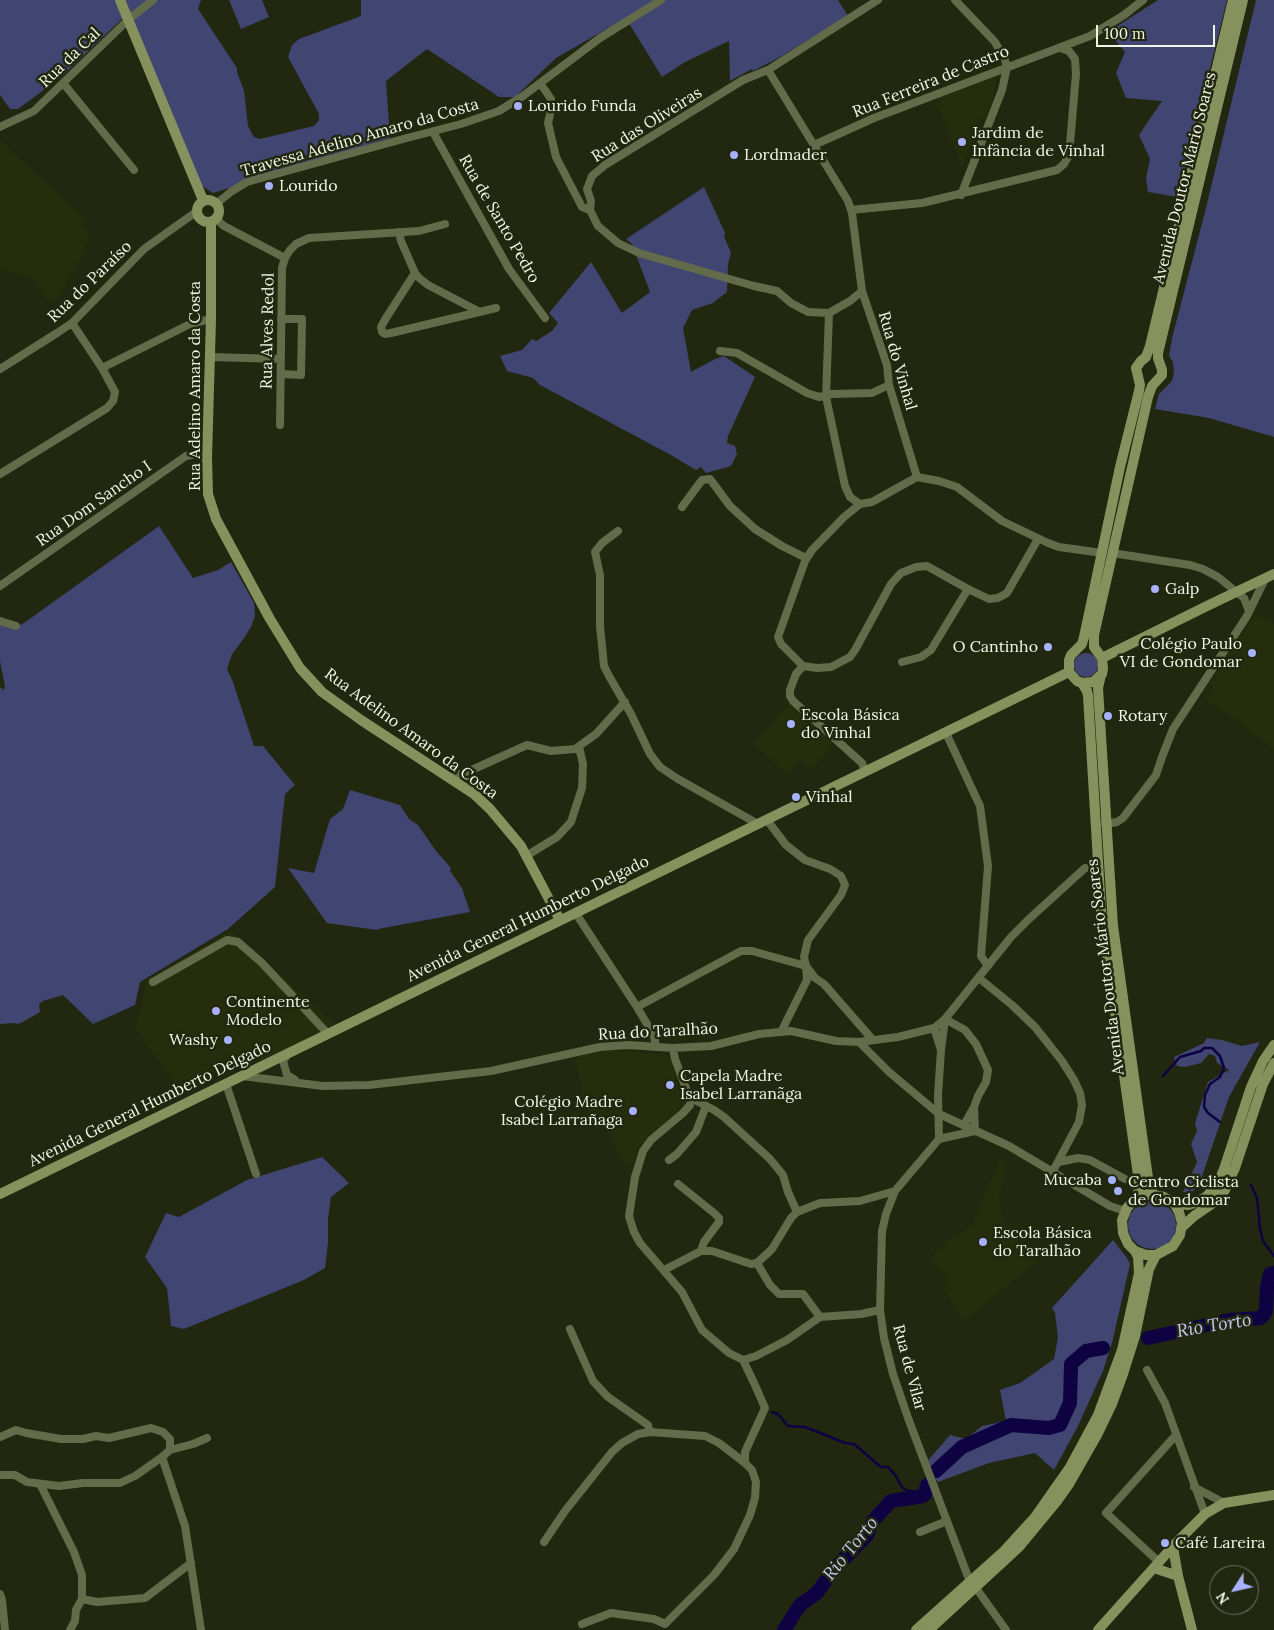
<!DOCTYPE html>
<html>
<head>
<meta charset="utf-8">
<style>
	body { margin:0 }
	#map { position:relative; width:1274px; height:1630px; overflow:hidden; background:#22270f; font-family:Lora,serif }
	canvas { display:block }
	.north { position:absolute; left:1209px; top:1565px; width:50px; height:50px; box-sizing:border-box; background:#22270f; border:1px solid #757965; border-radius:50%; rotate:235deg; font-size:14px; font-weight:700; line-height:20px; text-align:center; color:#f1f5e6 }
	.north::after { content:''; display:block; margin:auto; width:18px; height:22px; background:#a7b1fc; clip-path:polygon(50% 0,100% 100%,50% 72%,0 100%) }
	.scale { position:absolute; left:1096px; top:25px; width:119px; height:22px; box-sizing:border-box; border:2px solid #f1f5e6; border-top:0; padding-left:6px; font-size:15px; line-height:18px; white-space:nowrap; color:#f1f5e6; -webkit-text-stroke:4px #22270f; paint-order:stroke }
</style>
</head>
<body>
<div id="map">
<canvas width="1274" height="1630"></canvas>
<div class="north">N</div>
<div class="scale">100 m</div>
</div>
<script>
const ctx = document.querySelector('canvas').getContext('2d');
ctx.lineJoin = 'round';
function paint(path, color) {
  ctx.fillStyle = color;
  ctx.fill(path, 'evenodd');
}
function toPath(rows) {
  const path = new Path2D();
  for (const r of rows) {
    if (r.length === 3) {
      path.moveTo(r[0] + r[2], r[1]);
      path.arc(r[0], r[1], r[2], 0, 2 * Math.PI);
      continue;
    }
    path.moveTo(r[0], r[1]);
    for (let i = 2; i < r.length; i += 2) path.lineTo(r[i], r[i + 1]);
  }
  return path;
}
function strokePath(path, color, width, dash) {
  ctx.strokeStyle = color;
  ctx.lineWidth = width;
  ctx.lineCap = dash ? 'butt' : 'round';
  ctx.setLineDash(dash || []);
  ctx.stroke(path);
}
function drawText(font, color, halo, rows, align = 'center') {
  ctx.font = font + ' Lora,serif';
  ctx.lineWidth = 5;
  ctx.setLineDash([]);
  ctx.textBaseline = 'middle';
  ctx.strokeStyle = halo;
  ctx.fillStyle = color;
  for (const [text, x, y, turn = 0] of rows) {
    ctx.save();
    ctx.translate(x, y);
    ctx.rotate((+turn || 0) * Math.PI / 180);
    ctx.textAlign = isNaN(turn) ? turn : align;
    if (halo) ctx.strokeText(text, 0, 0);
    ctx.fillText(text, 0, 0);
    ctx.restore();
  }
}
const built = toPath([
	[991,78,995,78,997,82,991,103,985,119,982,118,962,165,937,104,941,102,940,98],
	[0,140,85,219,80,224,89,234,81,259,64,287,62,294,49,303,29,276,0,270],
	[1256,613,1274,624,1274,752,1271,747,1242,724,1205,699,1213,687,1210,683],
	[789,704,834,744,811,771,799,760,788,774,753,744],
	[231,931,335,1024,260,1061,248,1062,174,1083,136,1029,147,979],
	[608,1050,667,1055,670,1058,681,1093,680,1109,638,1147,631,1169,625,1165,605,1129,577,1098,582,1090,576,1059,584,1057,584,1055],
	[1000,1159,1008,1164,1001,1185,999,1203,1002,1220,1036,1262,964,1321,944,1288,948,1276,929,1261,938,1249,958,1233,960,1235,972,1224]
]);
const green = toPath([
	[0,0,201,0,198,9,237,68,237,72,244,91,248,126,254,137,260,139,314,126,319,120,319,114,288,57,292,45,299,39,361,16,361,0,838,0,848,16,780,57,753,71,752,69,730,81,729,41,685,62,662,77,630,25,617,23,556,58,515,97,499,97,427,49,386,81,390,138,213,193,202,186,123,18,60,78,18,109,10,109,0,95],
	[229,0,262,0,269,17,241,29],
	[1158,0,1227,0,1178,197,1148,192,1146,178,1150,159,1139,135,1162,101,1126,98,1116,73,1125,52,1108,32],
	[1256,0,1274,0,1274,437,1209,418,1155,409,1159,394,1172,381,1174,372,1173,362,1169,356,1172,338,1205,212],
	[704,187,725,233,724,236,731,253,728,264,727,292,713,303,692,310,683,328,691,372,715,359,724,356,755,377,728,436,727,443,735,446,737,454,731,466,706,473,701,467,696,470,669,454,540,385,533,378,507,371,500,356,522,350,532,339,536,341,552,331,558,323,549,313,591,262,622,313,650,292,632,244,626,239],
	[159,526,193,578,218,570,231,562,254,603,255,616,251,627,242,641,232,654,227,669,233,682,254,746,263,746,295,785,285,794,275,887,228,929,140,982,135,1005,93,1024,63,995,43,1001,39,1004,40,1012,21,1023,16,1024,15,1023,0,1024,0,687,4,690,5,686,0,661,0,625,15,628,24,623],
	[1086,665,12],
	[350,790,400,805,409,819,418,825,436,851,451,868,450,871,462,888,470,912,378,929,377,930,327,923,288,868,314,873,330,819,343,809],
	[1207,1038,1222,1040,1242,1046,1260,1042,1229,1097,1198,1188,1191,1192,1183,1192,1197,1162,1191,1144,1197,1131,1195,1123,1208,1082,1229,1070,1217,1063,1215,1056,1209,1054,1201,1063,1185,1067,1177,1066,1174,1057,1204,1043],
	[322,1157,349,1183,331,1197,328,1220,328,1243,325,1268,304,1280,184,1329,171,1326,167,1288,145,1257,166,1213,179,1217,247,1180],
	[1152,1225,24],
	[1113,1240,1127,1258,1130,1264,1112,1343,1103,1371,1077,1428,1054,1470,1035,1453,989,1463,938,1482,924,1465,950,1435,966,1439,982,1426,1006,1421,1000,1390,1020,1383,1054,1359,1058,1337,1055,1313,1052,1308]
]);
const stream = toPath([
	[1163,1076,1180,1057,1201,1051,1204,1048,1212,1048,1220,1056,1224,1068,1220,1077,1210,1084,1205,1095,1204,1107,1208,1113,1220,1122],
	[1251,1185,1257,1198,1260,1228,1263,1241,1274,1256],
	[772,1412,778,1414,788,1426,805,1427,845,1443,854,1444,881,1467,888,1467,896,1476,901,1486,906,1490,917,1493,926,1491]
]);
const river = toPath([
	[1148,1338,1229,1320,1261,1318,1266,1311,1267,1288,1270,1274,1274,1273],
	[936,1471,962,1447,1011,1425,1049,1428,1060,1425,1070,1403,1071,1364,1086,1351,1103,1348],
	[784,1630,800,1605,817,1593,834,1569,867,1535,873,1521,891,1501,923,1496,925,1494,927,1485]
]);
const street = toPath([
	[955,0,995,42,1005,60,1007,67,1002,90,961,195],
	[768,70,848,201,852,213,862,291,887,365,889,385,917,477,939,481,957,487,1002,521,1048,543,1059,547,1102,553],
	[63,83,134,170],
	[540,83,551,99,551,110,548,123,556,157,582,207,590,210,591,201,587,189,592,176,605,165,743,80,768,70,878,0],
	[0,127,34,111,129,19,153,0],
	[433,132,509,269,545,318],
	[814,145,874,118,1090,36,1124,15,1143,0],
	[216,204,232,191,247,182,403,139,461,124,499,111,523,96,600,38,661,0],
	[590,210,598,226,618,243,639,253,754,286,777,291,791,303,808,312,829,313,850,301,862,291],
	[851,210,922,203,1057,170,1064,164,1069,155,1076,74,1075,59,1069,51,1060,48],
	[216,219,224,226,285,258],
	[399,232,401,241,415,273,418,277,428,285,478,311],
	[415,273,386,318,381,327,382,332,385,334,391,333,496,308],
	[829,313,826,397,845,486,850,497,860,504],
	[720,351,737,353,807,393,819,397,832,394,872,393,889,385],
	[210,357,281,359],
	[102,368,190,324,211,319],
	[0,369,57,333,72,323,144,249,196,212],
	[281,374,301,375,302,319,281,319],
	[280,425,282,268,285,258,290,250,296,244,309,238,419,231,445,224],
	[0,474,107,408,113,401,115,392,102,368,72,323],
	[682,507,702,480,710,479,730,506,755,529,782,546,806,558],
	[618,531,602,543,595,552,600,575,600,626,604,666,609,676,631,714,650,754,660,767,678,779,758,824],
	[1112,553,1190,565,1203,569,1218,577,1244,598,1249,611],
	[0,586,186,456,198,454,207,458],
	[0,621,16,626],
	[902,662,921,657,931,650,968,589],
	[803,666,817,668,831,667,850,657,855,650,891,584,901,573,916,567,927,566,968,589,989,599,998,598,1007,593,1038,539],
	[803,666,781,644,778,637,805,561,812,550,844,517,860,504,872,502,917,477],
	[803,666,796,674,790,690,790,696,793,701,862,763,865,771],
	[946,733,980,806,988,866,981,956,988,966],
	[450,778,476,768,527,745,551,751,575,749,596,734,625,702],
	[767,820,786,845,805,860,830,869,841,876,845,885,841,895,808,940,804,957,806,966,815,978,824,984,872,1039],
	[1105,824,1117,822,1123,818,1156,775,1162,757,1173,729,1247,616,1265,579],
	[526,856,557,837,571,822,582,788,583,764,579,747],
	[575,912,637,1007,654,1036,656,1046],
	[979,978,1012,1005,1035,1027,1062,1061,1074,1080,1080,1093,1082,1105,1079,1122,1053,1171],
	[153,982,227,940,238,942,262,963,328,1034],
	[637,1007,741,951,752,951,806,966,807,980,781,1032],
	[934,1028,941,1050,945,1019,965,1030,976,1044,988,1070,986,1082,978,1096,974,1107],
	[859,1042,889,1072,939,1114,1009,1146,1110,1206,1122,1210,1127,1208],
	[288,1054,283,1061,287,1075,295,1080],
	[242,1076,323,1086,369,1085,491,1071,600,1047,628,1045,673,1048,711,1046,759,1034,791,1031,836,1041,859,1042,898,1037,934,1028,945,1019,1011,937,1029,919,1085,868,1098,867],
	[226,1084,256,1174],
	[691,1098,714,1110,724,1117,770,1159,783,1175,788,1192,797,1212],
	[964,1125,974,1107,975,1131],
	[939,1139,895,1191,886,1214,882,1231,880,1310,884,1338,893,1374,908,1418,970,1582],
	[939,1139,938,1095,941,1050],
	[939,1139,975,1131],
	[669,1160,677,1154,696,1132,706,1106],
	[1059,1162,1078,1158,1090,1160,1125,1179],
	[678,1184,714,1213,719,1218,719,1222,704,1242,701,1251],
	[757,1263,770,1285,779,1294,803,1294,820,1317],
	[664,1270,701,1251,712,1251,751,1264,757,1263,772,1249,791,1218,797,1212,820,1203,860,1201,895,1191],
	[570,1329,593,1381,608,1397,648,1425,650,1432],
	[743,1360,756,1356,787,1340,820,1317,861,1314,880,1310],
	[1147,1370,1165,1403,1205,1514],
	[0,1437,16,1430,26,1433,61,1439,83,1439,96,1436,109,1438,151,1428,163,1432,170,1439,170,1450],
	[162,1457,185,1526,201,1630],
	[0,1475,15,1475,27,1482,59,1486,83,1483,120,1483,135,1476,162,1457,170,1450,193,1444,207,1438],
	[40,1484,74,1552,82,1575,82,1599,76,1610,75,1621,70,1630],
	[1194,1487,1224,1503],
	[920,1532,947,1521],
	[544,1542,565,1511,612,1452,622,1443,638,1434,650,1432,705,1436,719,1443,745,1463],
	[1159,1562,1106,1513,1176,1435],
	[976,1588,1006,1630],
	[0,1594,2,1600,5,1630],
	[82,1599,97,1602,145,1598,191,1563],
	[582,1624,611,1613,654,1619,665,1624,714,1575,734,1549,750,1515,755,1498,756,1482,752,1470,745,1463,745,1452,765,1408,755,1385,743,1360,729,1353,702,1330,682,1292,640,1243,634,1232,629,1216,635,1177,643,1151,651,1140,683,1113,690,1105,691,1098,687,1091,675,1059,673,1048]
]);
const secondary = toPath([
	[120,0,203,200],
	[1233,0,1150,346,1146,357,1141,361,1136,368,1140,385,1139,391,1120,467,1084,637,1082,644,1071,655,1069,660,1069,672,1077,681,1082,683,1093,682,1102,674,1103,669,1102,658,1094,647,1094,635,1148,397,1152,386,1162,375,1162,370,1158,358,1158,353,1243,0],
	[208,211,11],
	[211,222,211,319,207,458,208,494,216,519,270,619,300,668,322,692,361,720,474,794,490,809,521,846,560,920],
	[1102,658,1211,604,1274,574],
	[1101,675,1098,688,1113,926,1149,1185,1154,1195],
	[1082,683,1087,691,1088,696,1101,911,1139,1182,1138,1195,1127,1208,1122,1220,1123,1233,1128,1244,1135,1251,1146,1255,1156,1255,1173,1246,1180,1235,1182,1223,1179,1212,1174,1203,1164,1197,1154,1195,1144,1195,1134,1200],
	[0,1194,1069,672],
	[1174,1203,1188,1205,1195,1203,1207,1196,1219,1181,1224,1169,1251,1087,1263,1061,1274,1045],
	[1181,1228,1194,1216,1213,1203,1225,1190,1235,1168,1263,1084,1274,1063],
	[1173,1547,1178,1576,1192,1630],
	[1154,1568,1178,1576],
	[916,1630,1003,1552,1035,1517,1070,1467,1098,1415,1122,1350,1139,1273,1138,1257,1135,1251],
	[929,1630,1019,1547,1057,1501,1069,1484,1097,1435,1112,1404,1123,1374,1135,1336,1149,1269,1156,1255],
	[1098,1630,1176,1543,1205,1514,1224,1503,1274,1495]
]);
const markers = [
	[518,106,5,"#a7b1fc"],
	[962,142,5,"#a7b1fc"],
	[734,155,5,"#a7b1fc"],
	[269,186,5,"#a7b1fc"],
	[1155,589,5,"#a7b1fc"],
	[1048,647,5,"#a7b1fc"],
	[1252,653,5,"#a7b1fc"],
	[1108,716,5,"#a7b1fc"],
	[791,724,5,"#a7b1fc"],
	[796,797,5,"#a7b1fc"],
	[216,1011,5,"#a7b1fc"],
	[228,1040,5,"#a7b1fc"],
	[670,1085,5,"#a7b1fc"],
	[633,1111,5,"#a7b1fc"],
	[1112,1180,5,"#a7b1fc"],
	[1118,1191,5,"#a7b1fc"],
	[983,1242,5,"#a7b1fc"],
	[1165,1543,5,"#a7b1fc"]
];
const streetNames = [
	["Rua da Cal",70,58,-44],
	["Rua Ferreira de Castro",931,82,-22],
	["Rua das Oliveiras",647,125,-32],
	["Travessa Adelino Amaro da Costa",360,138,-16],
	["Avenida Doutor Mário Soares",1185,178,-76],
	["Rua de Santo Pedro",499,219,60],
	["Rua do Paraíso",90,282,-44],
	["Rua Alves Redol",268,331,-89],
	["Rua do Vinhal",897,361,74],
	["Rua Adelino Amaro da Costa",195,386,-90],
	["Rua Dom Sancho I",94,504,-35],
	["Rua Adelino Amaro da Costa",411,734,36],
	["Avenida General Humberto Delgado",528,919,-26],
	["Avenida Doutor Mário Soares",1106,967,-97],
	["Rua do Taralhão",658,1032,-3],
	["Avenida General Humberto Delgado",150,1104,-26],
	["Rua de Vilar",909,1368,75]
];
const poiNames = [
	["Lourido Funda",528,106],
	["Jardim de",972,133],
	["Infância de Vinhal",972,151],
	["Lordmader",744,155],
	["Lourido",279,186],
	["Galp",1165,589],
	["Colégio Paulo",1242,644,"right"],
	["VI de Gondomar",1242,662,"right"],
	["O Cantinho",1038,647,"right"],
	["Escola Básica",801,715],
	["do Vinhal",801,733],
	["Rotary",1118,716],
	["Vinhal",806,797],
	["Continente",226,1002],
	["Modelo",226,1020],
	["Washy",218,1040,"right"],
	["Capela Madre",680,1076],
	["Isabel Larranãga",680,1094],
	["Colégio Madre",623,1102,"right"],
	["Isabel Larrañaga",623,1120,"right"],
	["Mucaba",1102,1180,"right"],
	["Centro Ciclista",1128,1182],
	["de Gondomar",1128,1200],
	["Escola Básica",993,1233],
	["do Taralhão",993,1251],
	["Café Lareira",1175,1543]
];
const waterNames = [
	["Rio Torto",1214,1326,-9],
	["Rio Torto",851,1549,-51]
];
paint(built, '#262d0d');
paint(green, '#404571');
strokePath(stream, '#0e0243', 2.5);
strokePath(river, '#0e0243', 14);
strokePath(street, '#636b4a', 8);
strokePath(secondary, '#86925d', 10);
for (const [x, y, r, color] of markers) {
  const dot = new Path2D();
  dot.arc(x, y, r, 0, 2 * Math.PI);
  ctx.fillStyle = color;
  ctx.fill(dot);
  strokePath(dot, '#22270f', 2);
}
drawText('16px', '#f1f5e6', '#22270f', streetNames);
drawText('16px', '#f1f5e6', '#22270f', poiNames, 'left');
drawText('italic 18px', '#c2c9f1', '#22270f', waterNames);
</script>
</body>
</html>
